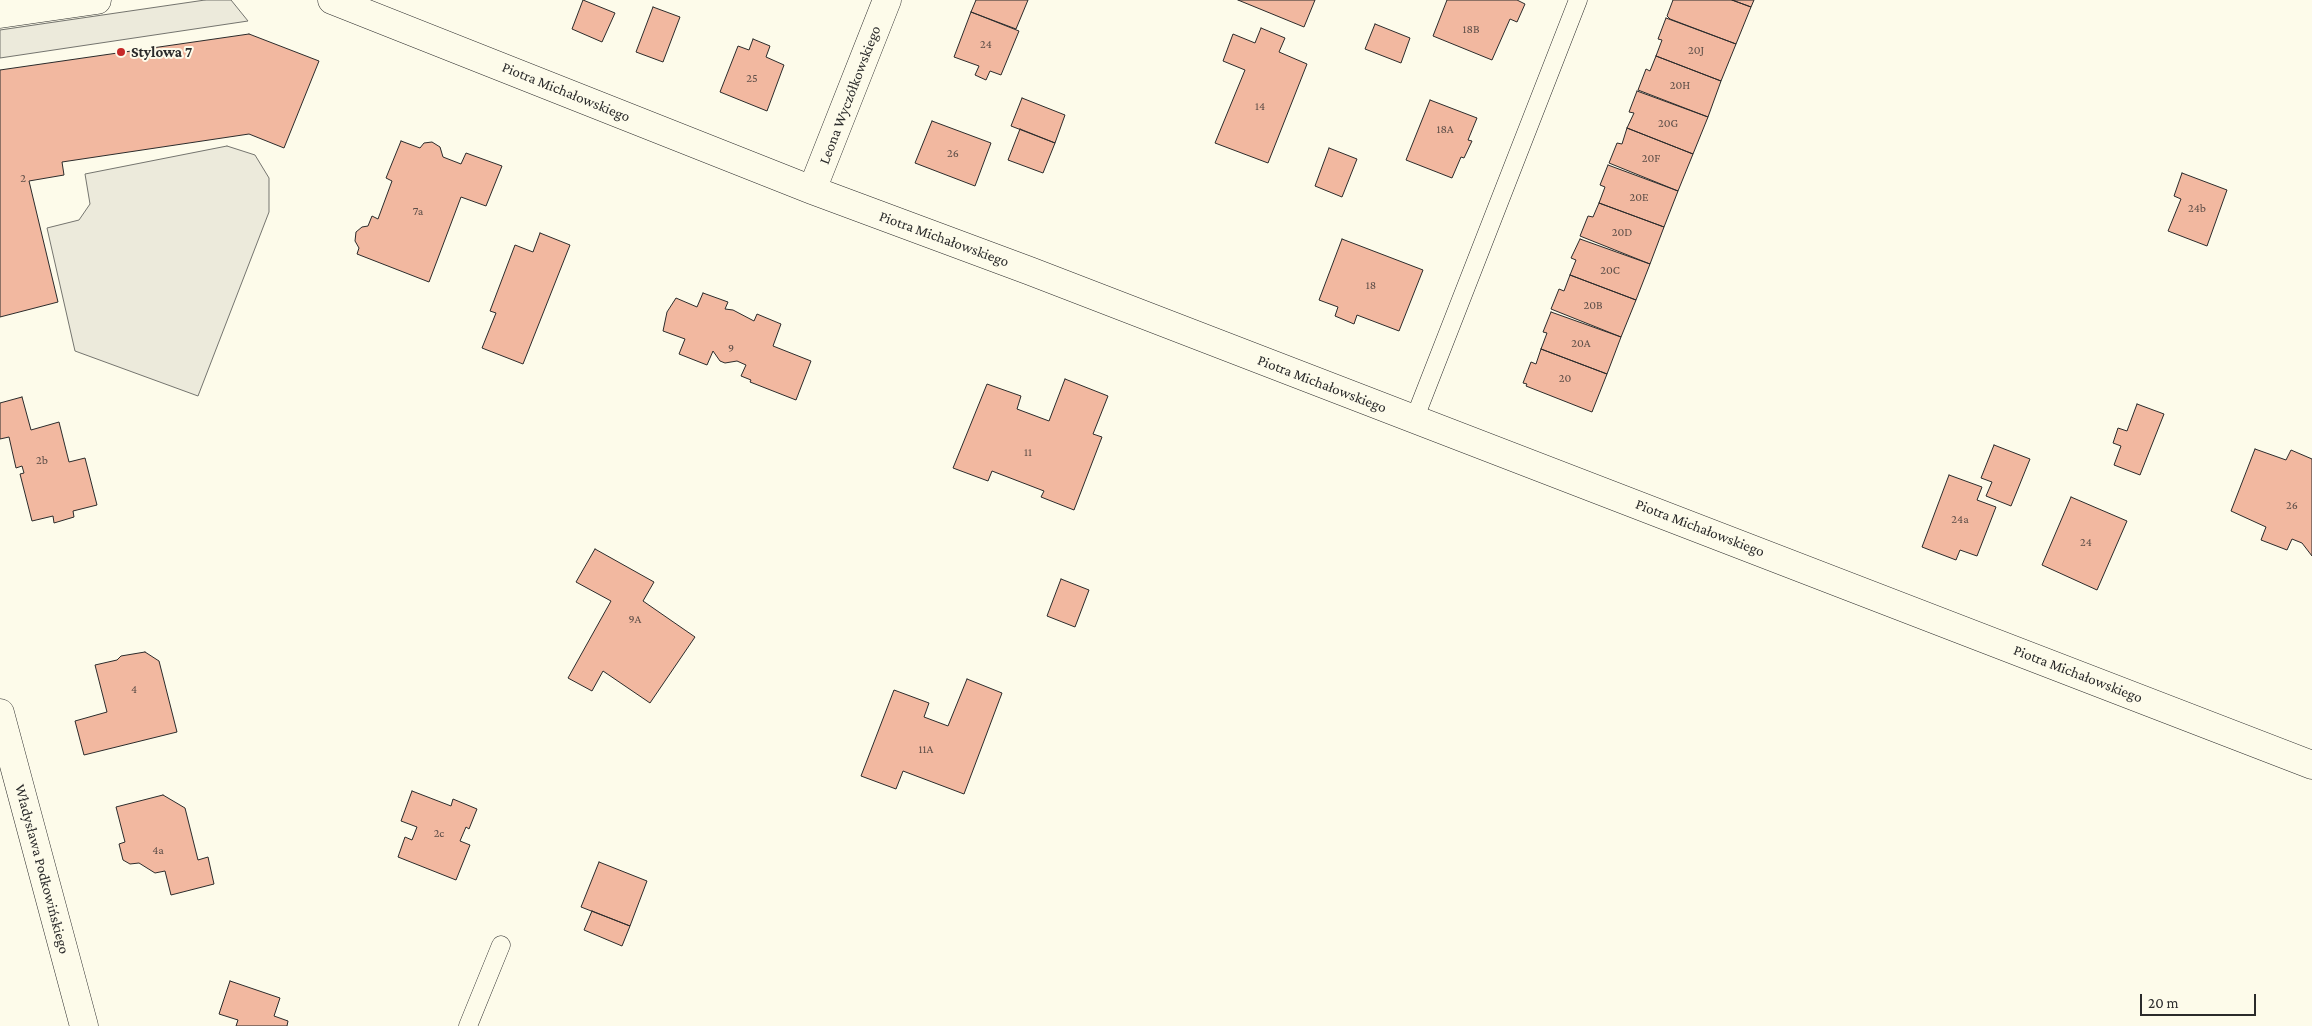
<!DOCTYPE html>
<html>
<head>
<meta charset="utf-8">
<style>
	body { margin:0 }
	#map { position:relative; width:2312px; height:1026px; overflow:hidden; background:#fdfbea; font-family:"Crimson Pro",serif }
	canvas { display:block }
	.scale { position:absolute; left:2140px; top:994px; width:116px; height:22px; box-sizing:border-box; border:2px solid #2b2b2b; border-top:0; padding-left:6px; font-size:15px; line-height:18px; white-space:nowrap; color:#2b2b2b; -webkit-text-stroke:4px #fdfbea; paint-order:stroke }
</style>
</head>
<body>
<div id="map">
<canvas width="2312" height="1026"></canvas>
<div class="scale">20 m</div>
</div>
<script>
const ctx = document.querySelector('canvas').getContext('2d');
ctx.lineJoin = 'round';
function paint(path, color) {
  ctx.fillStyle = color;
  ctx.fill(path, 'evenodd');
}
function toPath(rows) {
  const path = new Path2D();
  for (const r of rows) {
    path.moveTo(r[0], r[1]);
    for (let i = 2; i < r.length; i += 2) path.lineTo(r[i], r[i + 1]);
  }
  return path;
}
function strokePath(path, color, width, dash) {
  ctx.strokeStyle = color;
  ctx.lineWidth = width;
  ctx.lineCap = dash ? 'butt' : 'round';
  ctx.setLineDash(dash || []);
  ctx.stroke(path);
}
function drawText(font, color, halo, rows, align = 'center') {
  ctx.font = font + ' "Crimson Pro",serif';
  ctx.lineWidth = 4;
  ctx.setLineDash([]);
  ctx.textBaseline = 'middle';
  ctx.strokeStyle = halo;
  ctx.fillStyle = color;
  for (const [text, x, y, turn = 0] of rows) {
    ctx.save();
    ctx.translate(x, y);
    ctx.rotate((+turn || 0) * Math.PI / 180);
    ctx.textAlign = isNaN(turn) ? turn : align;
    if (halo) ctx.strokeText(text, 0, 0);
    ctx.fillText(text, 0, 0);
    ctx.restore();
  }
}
const parking = toPath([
	[205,0,231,0,248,21,0,58,0,30,205,0],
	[227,146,255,155,269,178,269,212,198,396,75,351,47,228,79,220,90,204,85,174,227,146]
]);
const building = toPath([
	[583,0,615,13,602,42,572,29,583,0],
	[976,0,1028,0,1016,29,971,12,976,0],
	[1238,0,1315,0,1304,27,1238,0],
	[1447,0,1517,0,1525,4,1517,22,1510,19,1492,60,1433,36,1447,0],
	[1673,0,1732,0,1751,7,1736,44,1670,19,1667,16,1673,0],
	[1732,0,1754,0,1751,7,1732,0],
	[653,7,680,17,663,62,636,52,653,7],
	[971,12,1019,31,1001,75,990,71,986,80,975,75,979,66,954,57,971,12],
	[1666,18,1736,44,1721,81,1656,56,1662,40,1658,39,1666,18],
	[1375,24,1410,38,1401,63,1365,49,1375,24],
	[1261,28,1285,38,1279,52,1307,64,1268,163,1215,143,1245,70,1223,61,1233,34,1255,43,1261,28],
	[249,34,319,61,284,148,249,134,62,162,64,175,29,181,58,302,0,317,0,70,249,34],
	[753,39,770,46,766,57,784,65,767,111,720,92,738,46,749,50,753,39],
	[1656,56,1721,81,1708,117,1638,90,1646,69,1650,71,1656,56],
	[1637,91,1708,117,1693,154,1627,128,1634,113,1629,112,1637,91],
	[1022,98,1065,115,1055,143,1011,126,1022,98],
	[1430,100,1477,118,1468,140,1472,141,1464,158,1461,157,1452,178,1406,160,1430,100],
	[932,121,991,143,975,186,915,163,932,121],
	[1627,128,1693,154,1678,191,1609,163,1617,143,1622,144,1627,128],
	[1020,129,1055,143,1043,173,1008,160,1020,129],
	[401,141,420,148,424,143,432,142,440,147,443,157,461,164,466,153,502,166,486,206,461,197,429,282,357,254,359,248,355,241,356,232,362,227,368,226,372,216,378,219,392,181,386,178,401,141],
	[1329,148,1357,159,1342,197,1315,186,1329,148],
	[1608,165,1678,191,1664,227,1599,203,1605,187,1600,185,1608,165],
	[2182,173,2227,190,2207,246,2168,231,2181,199,2174,196,2182,173],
	[1599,203,1664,227,1650,264,1580,236,1588,216,1593,217,1599,203],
	[540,233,570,245,523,364,482,348,496,313,490,311,515,245,533,252,540,233],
	[1342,239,1423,270,1399,331,1357,315,1354,324,1335,316,1338,307,1319,300,1342,239],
	[1580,239,1650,264,1636,300,1570,275,1576,260,1571,258,1580,239],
	[1570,275,1636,300,1621,337,1551,309,1559,289,1564,291,1570,275],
	[703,293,728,302,725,309,733,310,754,321,757,314,781,324,773,346,811,361,796,400,750,382,751,380,741,376,746,365,737,361,725,363,720,361,713,351,707,365,679,354,685,339,663,331,667,312,676,298,697,307,703,293],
	[1551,312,1621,337,1607,374,1541,349,1547,333,1543,332,1551,312],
	[1541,349,1607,374,1592,412,1526,386,1527,384,1523,383,1531,362,1536,364,1541,349],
	[1065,379,1108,396,1093,434,1102,437,1074,510,1041,497,1044,491,992,471,988,481,953,468,987,384,1021,396,1017,409,1049,421,1065,379],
	[22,397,31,430,59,422,69,462,85,458,97,505,73,511,74,517,54,523,53,516,32,521,20,474,24,473,22,466,16,468,9,437,0,439,0,403,22,397],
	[2137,404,2164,414,2140,475,2114,465,2121,446,2113,443,2118,428,2127,431,2137,404],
	[1994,445,2030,459,2011,506,1986,496,1992,482,1981,478,1994,445],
	[2255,449,2286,460,2291,450,2312,459,2312,556,2302,543,2292,539,2287,550,2261,540,2266,527,2231,511,2255,449],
	[1949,475,1982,487,1977,500,1996,507,1977,556,1960,550,1956,560,1922,547,1949,475],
	[2071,497,2127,521,2097,590,2042,565,2071,497],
	[595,549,654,582,643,601,695,637,650,703,603,671,592,691,568,678,611,601,576,582,595,549],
	[1061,579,1089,590,1075,627,1047,616,1061,579],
	[145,652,159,661,177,732,84,755,75,721,107,712,95,665,117,660,121,656,145,652],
	[967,679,1002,693,964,794,903,771,896,789,861,776,894,690,929,703,924,717,948,726,967,679],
	[412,791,451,806,453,799,477,809,469,829,466,827,460,841,470,845,456,880,398,857,405,837,412,840,417,827,401,821,412,791],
	[163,795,185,808,198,860,208,857,214,884,171,895,165,871,155,873,139,863,130,864,123,860,119,844,125,842,116,807,163,795],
	[599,862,647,881,630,926,581,907,599,862],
	[592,911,630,926,622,946,584,930,592,911],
	[230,981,280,998,274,1016,288,1021,287,1026,236,1026,238,1020,219,1014,230,981]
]);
const lane = toPath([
	[1414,420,1578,0],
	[468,1026,501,945]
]);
const street = toPath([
	[332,0,812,190,1030,271,2312,765],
	[0,14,97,0],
	[812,190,887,0],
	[0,713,84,1026]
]);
const markers = [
	[121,52,5,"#c62828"]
];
const numberNames = [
	["18B",1471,29],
	["24",986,44],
	["20J",1696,50],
	["25",752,78],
	["20H",1680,85],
	["14",1260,106],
	["20G",1668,123],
	["18A",1445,129],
	["26",953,153],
	["20F",1651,158],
	["2",23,178],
	["20E",1639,197],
	["24b",2197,208],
	["7a",418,211],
	["20D",1622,232],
	["20C",1610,270],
	["18",1371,285],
	["20B",1593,305],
	["20A",1581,343],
	["9",731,348],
	["20",1565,378],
	["11",1028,452],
	["2b",42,460],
	["26",2292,505],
	["24a",1960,519],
	["24",2086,542],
	["9A",635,619],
	["4",134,689],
	["11A",926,749],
	["2c",439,833],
	["4a",158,850]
];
const poiNames = [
	["Stylowa 7",131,52]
];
const streetNames = [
	["Piotra Michałowskiego",566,92,22],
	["Leona Wyczółkowskiego",850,95,-69],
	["Piotra Michałowskiego",944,239,20],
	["Piotra Michałowskiego",1322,384,21],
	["Piotra Michałowskiego",1700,528,21],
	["Piotra Michałowskiego",2078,674,21],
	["Władysława Podkowińskiego",42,869,75]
];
paint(parking, '#eceadb');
strokePath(parking, '#74746e', 1);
paint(building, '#f2b8a0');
strokePath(building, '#2b2b2b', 1);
strokePath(lane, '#2b2b2b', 19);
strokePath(street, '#2b2b2b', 29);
strokePath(lane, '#fdfbea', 18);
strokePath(street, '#fdfbea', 28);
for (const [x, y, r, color] of markers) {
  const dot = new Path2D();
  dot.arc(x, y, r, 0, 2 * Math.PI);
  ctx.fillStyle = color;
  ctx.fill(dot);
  strokePath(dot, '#fdfbea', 2);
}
drawText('12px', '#5d4e48', null, numberNames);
drawText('bold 15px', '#2b2b2b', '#fdfbea', poiNames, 'left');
drawText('15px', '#2b2b2b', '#fdfbea', streetNames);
</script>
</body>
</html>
